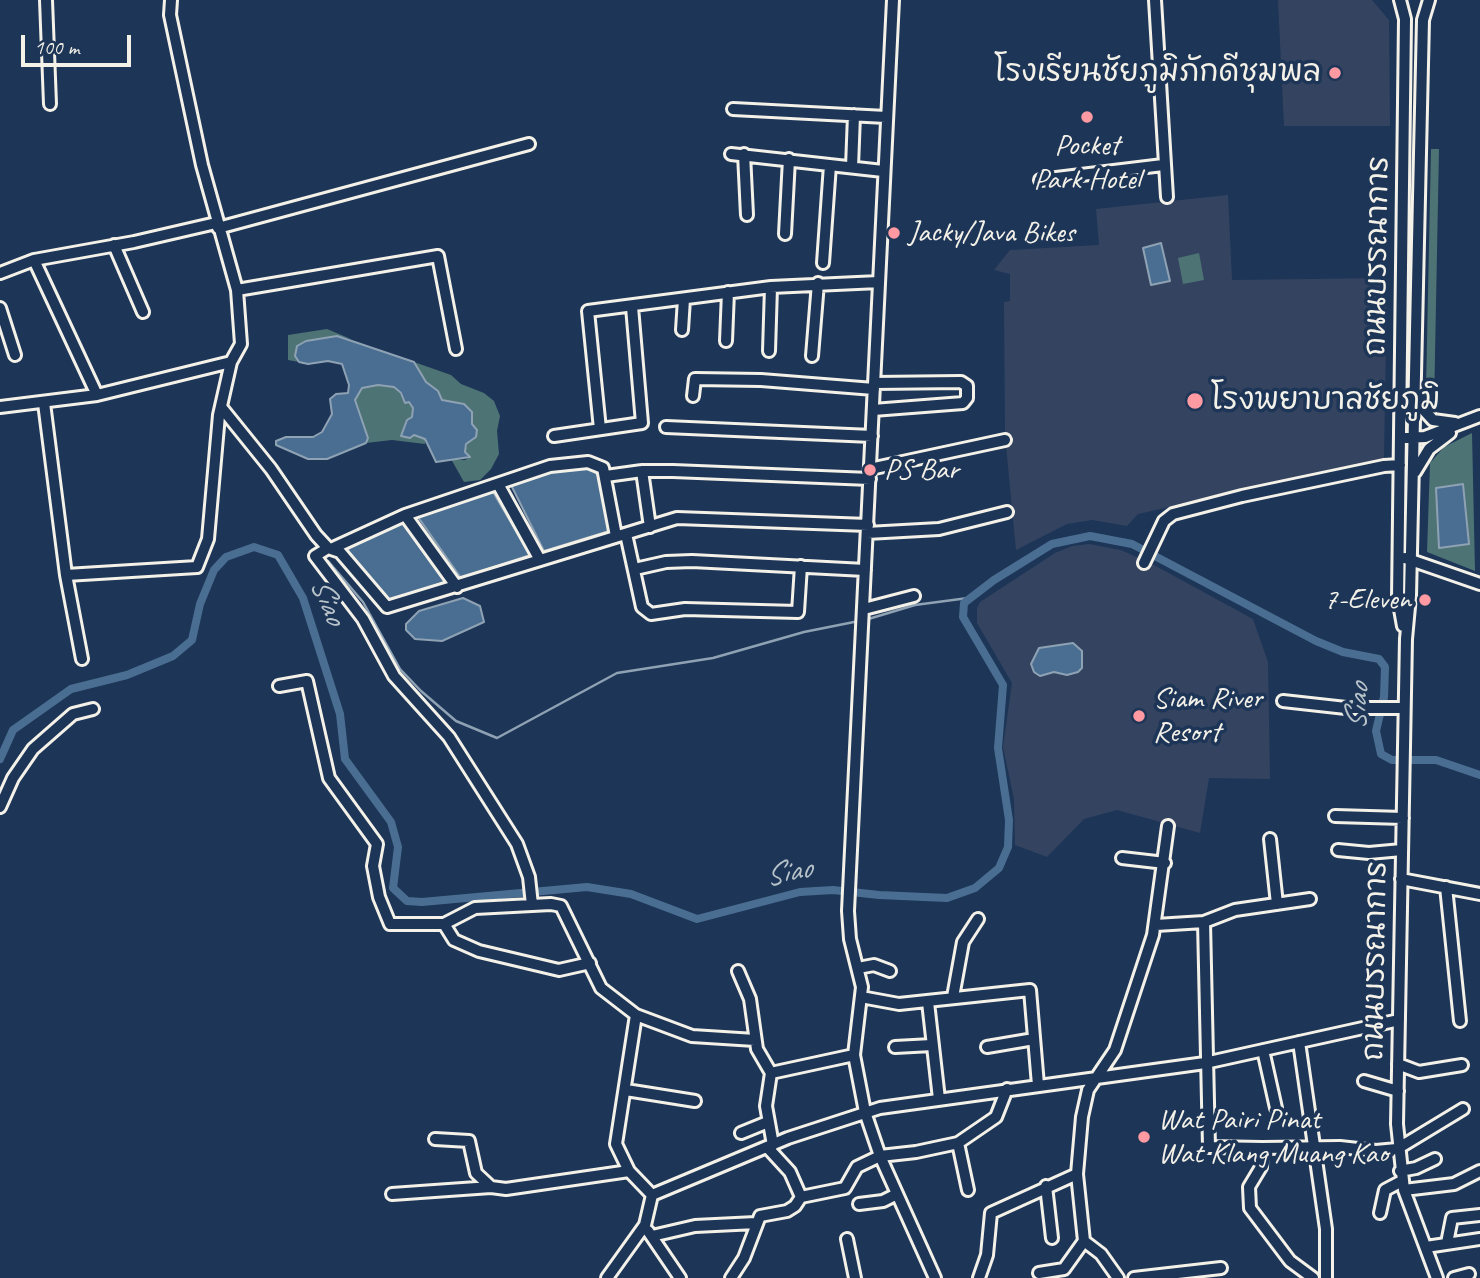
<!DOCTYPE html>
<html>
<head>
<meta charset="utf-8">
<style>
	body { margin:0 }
	#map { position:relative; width:1480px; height:1278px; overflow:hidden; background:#1d3557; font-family:Caveat,sans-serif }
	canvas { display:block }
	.scale { position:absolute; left:21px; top:35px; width:110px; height:32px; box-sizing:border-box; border:4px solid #f4f1e8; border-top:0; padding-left:9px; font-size:21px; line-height:24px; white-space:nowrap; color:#f4f1e8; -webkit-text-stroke:5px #1d3557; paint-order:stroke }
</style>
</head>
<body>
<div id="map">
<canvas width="1480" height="1278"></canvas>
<div class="scale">100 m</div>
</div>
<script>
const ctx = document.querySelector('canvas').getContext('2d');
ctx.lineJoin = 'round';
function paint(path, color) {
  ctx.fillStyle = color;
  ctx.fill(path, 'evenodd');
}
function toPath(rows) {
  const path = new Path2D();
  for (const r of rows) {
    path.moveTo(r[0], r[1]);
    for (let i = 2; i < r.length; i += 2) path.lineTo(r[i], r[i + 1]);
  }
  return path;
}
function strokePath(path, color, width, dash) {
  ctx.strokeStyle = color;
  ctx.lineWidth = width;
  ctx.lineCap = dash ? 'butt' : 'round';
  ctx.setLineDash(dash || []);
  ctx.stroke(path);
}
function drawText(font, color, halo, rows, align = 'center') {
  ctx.font = font + ' Caveat,"Playpen Sans Thai",sans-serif';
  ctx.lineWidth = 7;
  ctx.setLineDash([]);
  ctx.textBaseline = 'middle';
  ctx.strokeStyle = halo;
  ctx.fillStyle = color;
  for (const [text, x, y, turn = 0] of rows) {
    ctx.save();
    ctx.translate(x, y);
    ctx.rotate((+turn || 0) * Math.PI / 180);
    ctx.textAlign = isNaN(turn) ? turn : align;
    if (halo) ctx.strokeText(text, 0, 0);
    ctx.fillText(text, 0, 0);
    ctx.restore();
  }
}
const built = toPath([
	[1278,0,1372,0,1389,20,1390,126,1284,126],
	[1228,195,1232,280,1387,278,1384,459,1138,514,1127,526,1092,520,1067,524,1016,550,1005,435,1004,302,1010,301,1010,274,994,270,1010,250,1099,245,1096,209],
	[1089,544,1121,550,1152,564,1253,619,1268,662,1270,779,1209,778,1200,833,1117,810,1084,819,1047,857,1015,845,1014,799,1003,747,1012,683,977,623,977,608,980,602,1055,553,1072,546]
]);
const green = toPath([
	[1431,149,1439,149,1434,407,1426,389],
	[1199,253,1204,280,1183,284,1178,258],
	[327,329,351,339,337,336,295,356,299,362,288,360,288,335],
	[414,362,451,375,461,384,484,393,494,401,500,416,497,431,499,454,491,469,480,480,464,482,451,459,465,460,470,457,465,452,468,440,438,395,438,391,426,382],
	[378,385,393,387,409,402,413,408,414,435,425,439,425,444,392,440,366,443,368,437,355,400,362,388],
	[1472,433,1475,571,1427,552,1430,463,1444,447]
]);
const water = toPath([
	[1161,243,1170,281,1151,285,1143,248,1161,243],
	[337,336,414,362,426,382,438,391,442,400,464,404,472,412,472,424,477,430,476,437,466,444,465,452,470,457,436,462,425,439,414,435,410,438,401,436,407,420,412,417,413,408,409,402,405,403,401,393,394,387,378,385,362,388,355,400,368,438,366,443,327,459,308,459,276,445,276,441,286,437,313,437,322,432,332,414,330,399,336,394,348,393,349,385,342,364,328,361,308,364,299,362,295,356,297,346,306,341,337,336],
	[590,468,600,477,609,531,544,551,511,485,553,472,590,468],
	[1463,484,1469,544,1439,548,1436,488,1463,484],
	[493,492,530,555,461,578,418,517,493,492],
	[402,523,446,583,389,601,348,551,349,547,402,523],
	[463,598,480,606,484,622,442,641,415,639,406,630,406,624,419,611,463,598],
	[1073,643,1082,651,1082,668,1078,672,1067,675,1054,672,1040,676,1034,672,1031,664,1039,648,1073,643]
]);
const stream = toPath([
	[328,561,363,602,400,669,421,691,456,721,497,738,617,673,713,658,804,632,859,621],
	[865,620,915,605,968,598]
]);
const canal = toPath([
	[0,759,13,730,71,689,127,675,173,656,192,640,200,604,214,570,226,557,254,547,278,555,303,598,340,714,345,759,391,822,398,847,393,888,407,901,422,902,587,887,631,894,697,919,800,892,833,890,879,895,947,898,975,888,999,868,1008,847,1009,820,998,748,1003,685,963,617,964,603,994,580,1052,544,1090,536,1132,544,1316,641,1343,652,1379,659,1385,667,1384,697,1376,731,1381,754,1392,760,1436,760,1480,775]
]);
const minor = toPath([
	[46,0,50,104],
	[893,0,848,911,850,939,862,987,854,1055,865,1112,880,1156,935,1278],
	[1155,0,1167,197],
	[1400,0,1405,19,1398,598,1403,626],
	[1429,0,1423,20,1410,596,1406,639,1397,1124,1404,1190,1437,1278],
	[733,109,886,117],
	[731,154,883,171],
	[744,154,747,215],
	[852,167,854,115],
	[1040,180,1163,165],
	[218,228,529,144],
	[785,234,789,159],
	[114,245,143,312],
	[34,260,97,395],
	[823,263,830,165],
	[0,273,34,260,134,242,216,223],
	[237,290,438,256,456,349],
	[0,308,15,355],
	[682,330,684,299],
	[726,341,728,292],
	[769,351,771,287],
	[812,356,818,283],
	[1417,394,1422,408,1433,420,1455,423],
	[693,396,695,379,761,380,874,389],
	[44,403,66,575,82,659],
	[0,407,97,395,231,362,241,344,237,290,202,165,170,15,171,0],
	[221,407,271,469,316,535,328,548,340,552,387,607,677,518,868,525],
	[873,410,963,403,967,398,967,386,961,382,874,383],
	[666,427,872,436],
	[600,429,588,311,771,287,879,282],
	[554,436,642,423,632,307],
	[1406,438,1425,437,1480,416],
	[870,469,1005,440],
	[642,471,650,527],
	[1415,472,1429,449,1450,433],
	[606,476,642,471,673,471,870,479],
	[498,484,540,560],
	[405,515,457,587],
	[867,533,939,529,1007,512],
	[626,534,642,607,651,614,685,609,798,612,801,566],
	[328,548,315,556,363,619,394,676,449,737,517,844,529,877,532,905],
	[333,548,405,515,550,466,588,462,603,468,616,536],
	[1405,558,1480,584],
	[1144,563,1164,521,1173,514,1242,496,1384,466,1400,465],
	[635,569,666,562,692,561,865,570],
	[66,575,197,567,208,539,219,415,231,362],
	[864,609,914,596],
	[279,686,307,681,329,778,377,844,373,866,379,897,390,924,444,924,475,908,551,904,561,906,601,988,636,1015,616,1144,629,1171,652,1195,645,1225,607,1278],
	[1283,701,1346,708,1404,708],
	[0,807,13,778,33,749,73,714,93,709],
	[1335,816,1403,818],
	[1270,839,1277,904],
	[1338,850,1369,853,1402,850],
	[1122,858,1165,863],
	[1401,879,1480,894],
	[1446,887,1460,1021],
	[1204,922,1209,1147,1262,1148],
	[444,924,454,940,479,951,559,970,590,963],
	[1156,925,1204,922,1235,910,1310,899],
	[858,968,874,965,890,971],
	[738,971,750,999,757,1049,771,1073,766,1106,773,1145],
	[861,997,899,1004,1030,990,1038,1085],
	[953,997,963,942,978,919],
	[928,1002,939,1099],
	[636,1015,692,1036,755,1040],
	[1299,1042,1326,1229,1326,1278],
	[895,1047,932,1045],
	[987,1047,1034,1039],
	[1263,1050,1276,1108],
	[1398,1064,1419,1072,1462,1065],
	[771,1073,854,1055],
	[1364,1081,1398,1091],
	[626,1090,695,1101],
	[741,1133,768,1122],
	[435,1139,469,1141,476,1173,491,1187],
	[958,1143,968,1190],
	[768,1148,790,1172,801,1197],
	[1400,1171,1416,1168,1435,1159],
	[1077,1174,1082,1117,1088,1090,1115,1050,1153,935,1168,826],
	[1046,1186,1052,1238],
	[1404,1190,1454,1184,1480,1171],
	[392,1194,491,1187,506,1189,629,1171],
	[652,1195,788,1138,880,1108,1205,1063,1399,1020],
	[859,1204,883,1201,897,1194],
	[1380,1213,1385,1190,1402,1181],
	[648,1231,680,1278],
	[652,1236,695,1226,756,1223],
	[847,1239,855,1278],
	[1447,1243,1452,1218,1480,1215],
	[1426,1247,1480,1239],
	[1039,1273,1064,1269,1084,1241],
	[731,1278,744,1258,760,1216,787,1211,795,1206,801,1197,845,1188,857,1167,880,1156,916,1152,958,1143,996,1117,1007,1089],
	[979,1278,987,1255,991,1213,1077,1174,1084,1241,1101,1254,1118,1278],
	[1134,1278,1221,1268],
	[1313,1278,1290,1261,1250,1208,1249,1187,1261,1167,1262,1148,1340,1147,1376,1151,1397,1149,1463,1109],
	[1454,1278,1469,1274]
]);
const markers = [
	[1335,73,7,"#ff9aa2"],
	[1087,117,7,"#ff9aa2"],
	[894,233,7,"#ff9aa2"],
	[1195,401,9,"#ff9aa2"],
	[870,470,7,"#ff9aa2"],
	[1425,600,7,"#ff9aa2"],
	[1139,716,7,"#ff9aa2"],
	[1144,1137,7,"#ff9aa2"]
];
const poiNames = [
	["โรงเรียนชัยภูมิภักดีชุมพล",1321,73,"right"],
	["Pocket",1087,146,"center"],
	["Park Hotel",1087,180,"center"],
	["Jacky/Java Bikes",908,233],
	["โรงพยาบาลชัยภูมิ",1211,401],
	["PS Bar",884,470],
	["7-Eleven",1411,600,"right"],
	["Siam River",1153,699],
	["Resort",1153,733],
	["Wat Pairi Pinat",1158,1120],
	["Wat Klang Muang Kao",1158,1154]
];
const streetNames = [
	["ถนนบรรณาการ",1378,256,-89],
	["ถนนบรรณาการ",1376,961,-89]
];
const waterNames = [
	["Siao",327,601,68],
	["Siao",1358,707,-86],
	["Siao",788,873,-11]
];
paint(built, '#344460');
paint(green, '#4e7375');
paint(water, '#4a6e91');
strokePath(water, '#8ea2b4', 2);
strokePath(stream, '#8ea2b4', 2.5);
strokePath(canal, '#4a6e91', 8);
strokePath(minor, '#f4f1e8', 16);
strokePath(minor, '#1d3557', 10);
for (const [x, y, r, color] of markers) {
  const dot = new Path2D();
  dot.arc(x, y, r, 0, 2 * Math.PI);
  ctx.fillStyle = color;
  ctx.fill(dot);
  strokePath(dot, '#1d3557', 2.5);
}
drawText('30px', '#f4f1e8', '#1d3557', poiNames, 'left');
drawText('30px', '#f4f1e8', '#1d3557', streetNames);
drawText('italic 32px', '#b8c3ca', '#1d3557', waterNames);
</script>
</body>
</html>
